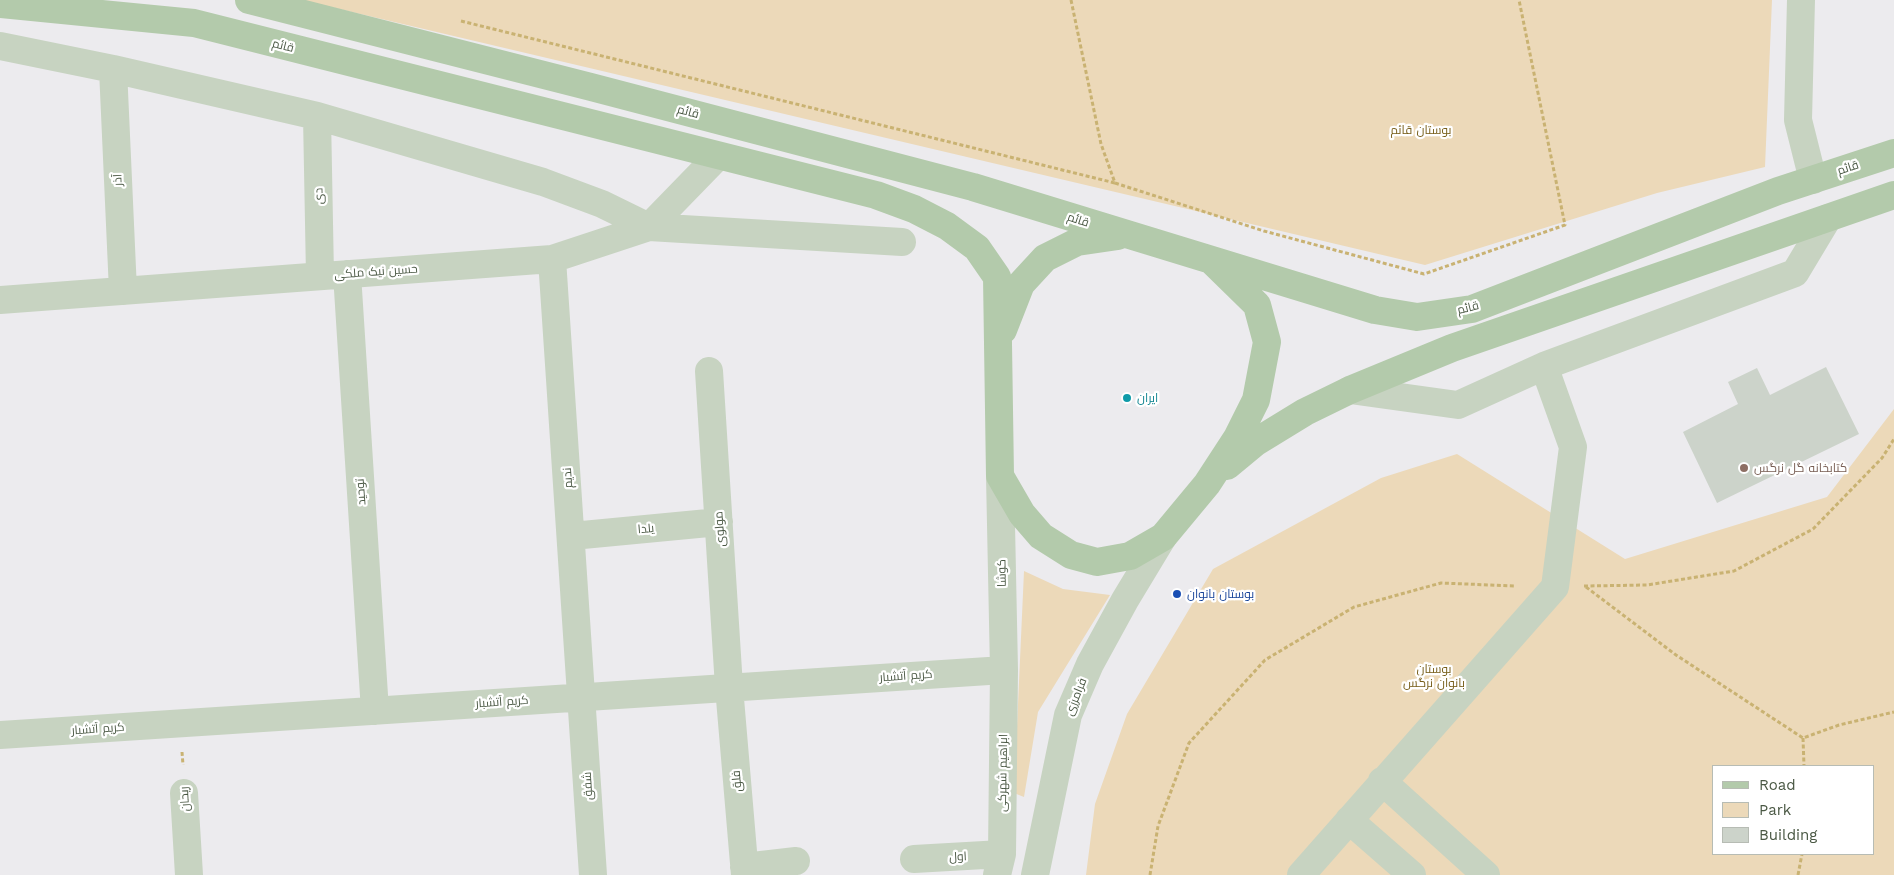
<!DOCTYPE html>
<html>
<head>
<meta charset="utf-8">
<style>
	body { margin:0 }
	#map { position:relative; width:1894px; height:875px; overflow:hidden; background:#ecebee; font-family:"Work Sans",sans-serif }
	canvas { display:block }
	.legend { position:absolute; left:1712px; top:765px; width:162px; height:90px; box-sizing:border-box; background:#fff; border:1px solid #b7bcb4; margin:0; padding:6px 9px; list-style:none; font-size:15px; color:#4a5844 }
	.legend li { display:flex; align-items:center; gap:10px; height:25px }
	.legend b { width:25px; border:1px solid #b7bcb4 }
</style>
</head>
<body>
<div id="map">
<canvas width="1894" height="875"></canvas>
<ul class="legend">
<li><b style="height:6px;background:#b3caab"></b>Road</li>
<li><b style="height:14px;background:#ecd9b9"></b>Park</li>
<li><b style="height:14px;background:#ccd3ca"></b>Building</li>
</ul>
</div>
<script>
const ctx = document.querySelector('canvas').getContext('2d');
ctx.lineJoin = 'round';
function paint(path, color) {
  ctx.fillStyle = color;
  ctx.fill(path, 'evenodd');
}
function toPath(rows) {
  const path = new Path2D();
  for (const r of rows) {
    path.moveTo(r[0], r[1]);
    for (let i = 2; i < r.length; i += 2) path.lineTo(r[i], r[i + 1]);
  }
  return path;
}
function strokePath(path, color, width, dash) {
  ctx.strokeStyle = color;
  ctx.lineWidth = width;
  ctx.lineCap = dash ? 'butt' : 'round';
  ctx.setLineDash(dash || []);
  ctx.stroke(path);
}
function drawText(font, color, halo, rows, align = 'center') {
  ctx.font = font + ' "Work Sans",Cairo,sans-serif';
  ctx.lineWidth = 4.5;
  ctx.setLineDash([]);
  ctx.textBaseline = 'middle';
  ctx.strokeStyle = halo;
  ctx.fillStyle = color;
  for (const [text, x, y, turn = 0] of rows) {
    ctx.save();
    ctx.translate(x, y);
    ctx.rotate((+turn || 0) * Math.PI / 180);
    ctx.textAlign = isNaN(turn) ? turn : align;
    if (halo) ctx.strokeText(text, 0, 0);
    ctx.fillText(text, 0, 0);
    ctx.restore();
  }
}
const green = toPath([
	[301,0,1772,0,1765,167,1657,193,1425,265],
	[1894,409,1894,875,1086,875,1095,804,1127,714,1213,569,1381,478,1457,454,1625,559,1827,497],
	[1713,766,1873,766,1873,854,1713,854],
	[1024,571,1063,589,1110,595,1038,712,1024,797,1014,793]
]);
const building = toPath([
	[1826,367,1859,434,1717,503,1683,432,1738,404,1728,382,1757,368,1770,395]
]);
const path = toPath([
	[1071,0,1101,144,1115,183,1264,231,1424,274,1565,225,1519,0],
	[461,21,1115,183],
	[1584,586,1647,585,1734,571,1813,529,1882,458,1894,439],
	[1586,587,1676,655,1803,738,1839,725,1894,712],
	[1803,738,1804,766],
	[182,752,183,765],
	[1150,875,1158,826,1189,743,1265,660,1354,607,1441,583,1515,586],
	[1798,875,1802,854]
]);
const minor = toPath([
	[1801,0,1798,120,1813,180],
	[0,46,113,69,317,116,543,182,602,204,649,227,902,242],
	[113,69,123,291],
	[317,116,320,276],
	[552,259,593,875],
	[347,274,375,711],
	[0,300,552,259,649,227,718,156],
	[709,371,729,687,745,875],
	[1350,390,1458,405,1544,366,1795,273,1828,218],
	[572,536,719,522],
	[0,735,1004,670],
	[1382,781,1486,875],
	[184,793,189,875],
	[1349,820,1412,875],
	[914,859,1002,854],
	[744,867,796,861],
	[997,875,1002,854,1004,670,1000,476],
	[1035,875,1068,715,1090,664,1125,600,1163,537],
	[1301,875,1555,587,1573,447,1544,366]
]);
const major = toPath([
	[249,0,591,87,973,187,1375,310,1417,317,1472,309,1778,191,1894,153],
	[0,4,194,23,876,195,914,209,947,226,977,248,997,277,1000,476,1022,514,1041,536,1071,555,1097,562,1130,556,1163,537,1207,484,1237,438,1256,400,1267,342,1257,305,1211,260],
	[1003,330,1021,284,1045,258,1077,242,1118,236],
	[1227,466,1256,442,1305,412,1350,390,1452,348,1894,195]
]);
const markers = [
	[1127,398,5,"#0f9aa8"],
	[1744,468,5,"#8d6e63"],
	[1177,594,5,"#1a4fb4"]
];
const streetNames = [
	["قائم",283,46,14],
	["قائم",688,112,15],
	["قائم",1848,168,-18],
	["آذر",118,180,-92],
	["دی",319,196,-91],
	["قائم",1078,220,18],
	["حسین نیک ملکی",376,272,-4],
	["قائم",1468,308,-14],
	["ندیم",568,478,-94],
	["توحید",361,492,-94],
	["یلدا",646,529,-5],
	["مولوی",720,529,-94],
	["کوشا",1002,573,-91],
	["کریم آتشبار",906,676,-4],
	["فرامرزی",1076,697,-68],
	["کریم آتشبار",502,702,-4],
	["کریم آتشبار",98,729,-4],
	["ابراهیم شهرکی",1003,773,-89],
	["فلق",737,781,-95],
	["شفق",588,786,-93],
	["ریحان",185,799,-93],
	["اول",958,857,-3]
];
const parkNames = [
	["بوستان قائم",1421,130],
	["بوستان",1434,669],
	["بانوان نرگس",1434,683]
];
const cultureNames = [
	["ایران",1137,398]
];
const educationNames = [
	["کتابخانه گل نرگس",1754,468]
];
const transitNames = [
	["بوستان بانوان",1187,594]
];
paint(green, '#ecd9b9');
paint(building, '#ccd3ca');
strokePath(path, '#c9b272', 3, [4, 2.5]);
strokePath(minor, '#c7d3c1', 28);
strokePath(major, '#b3caab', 28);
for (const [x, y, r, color] of markers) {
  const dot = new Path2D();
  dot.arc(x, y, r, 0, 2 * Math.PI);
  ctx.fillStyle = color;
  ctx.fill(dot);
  strokePath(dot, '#fff', 2);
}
drawText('12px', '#4a5844', '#fff', streetNames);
drawText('12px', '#765d18', '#fff', parkNames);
drawText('12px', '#0d838f', '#fff', cultureNames, 'left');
drawText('12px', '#785e54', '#fff', educationNames, 'left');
drawText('12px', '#164399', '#fff', transitNames, 'left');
</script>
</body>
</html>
